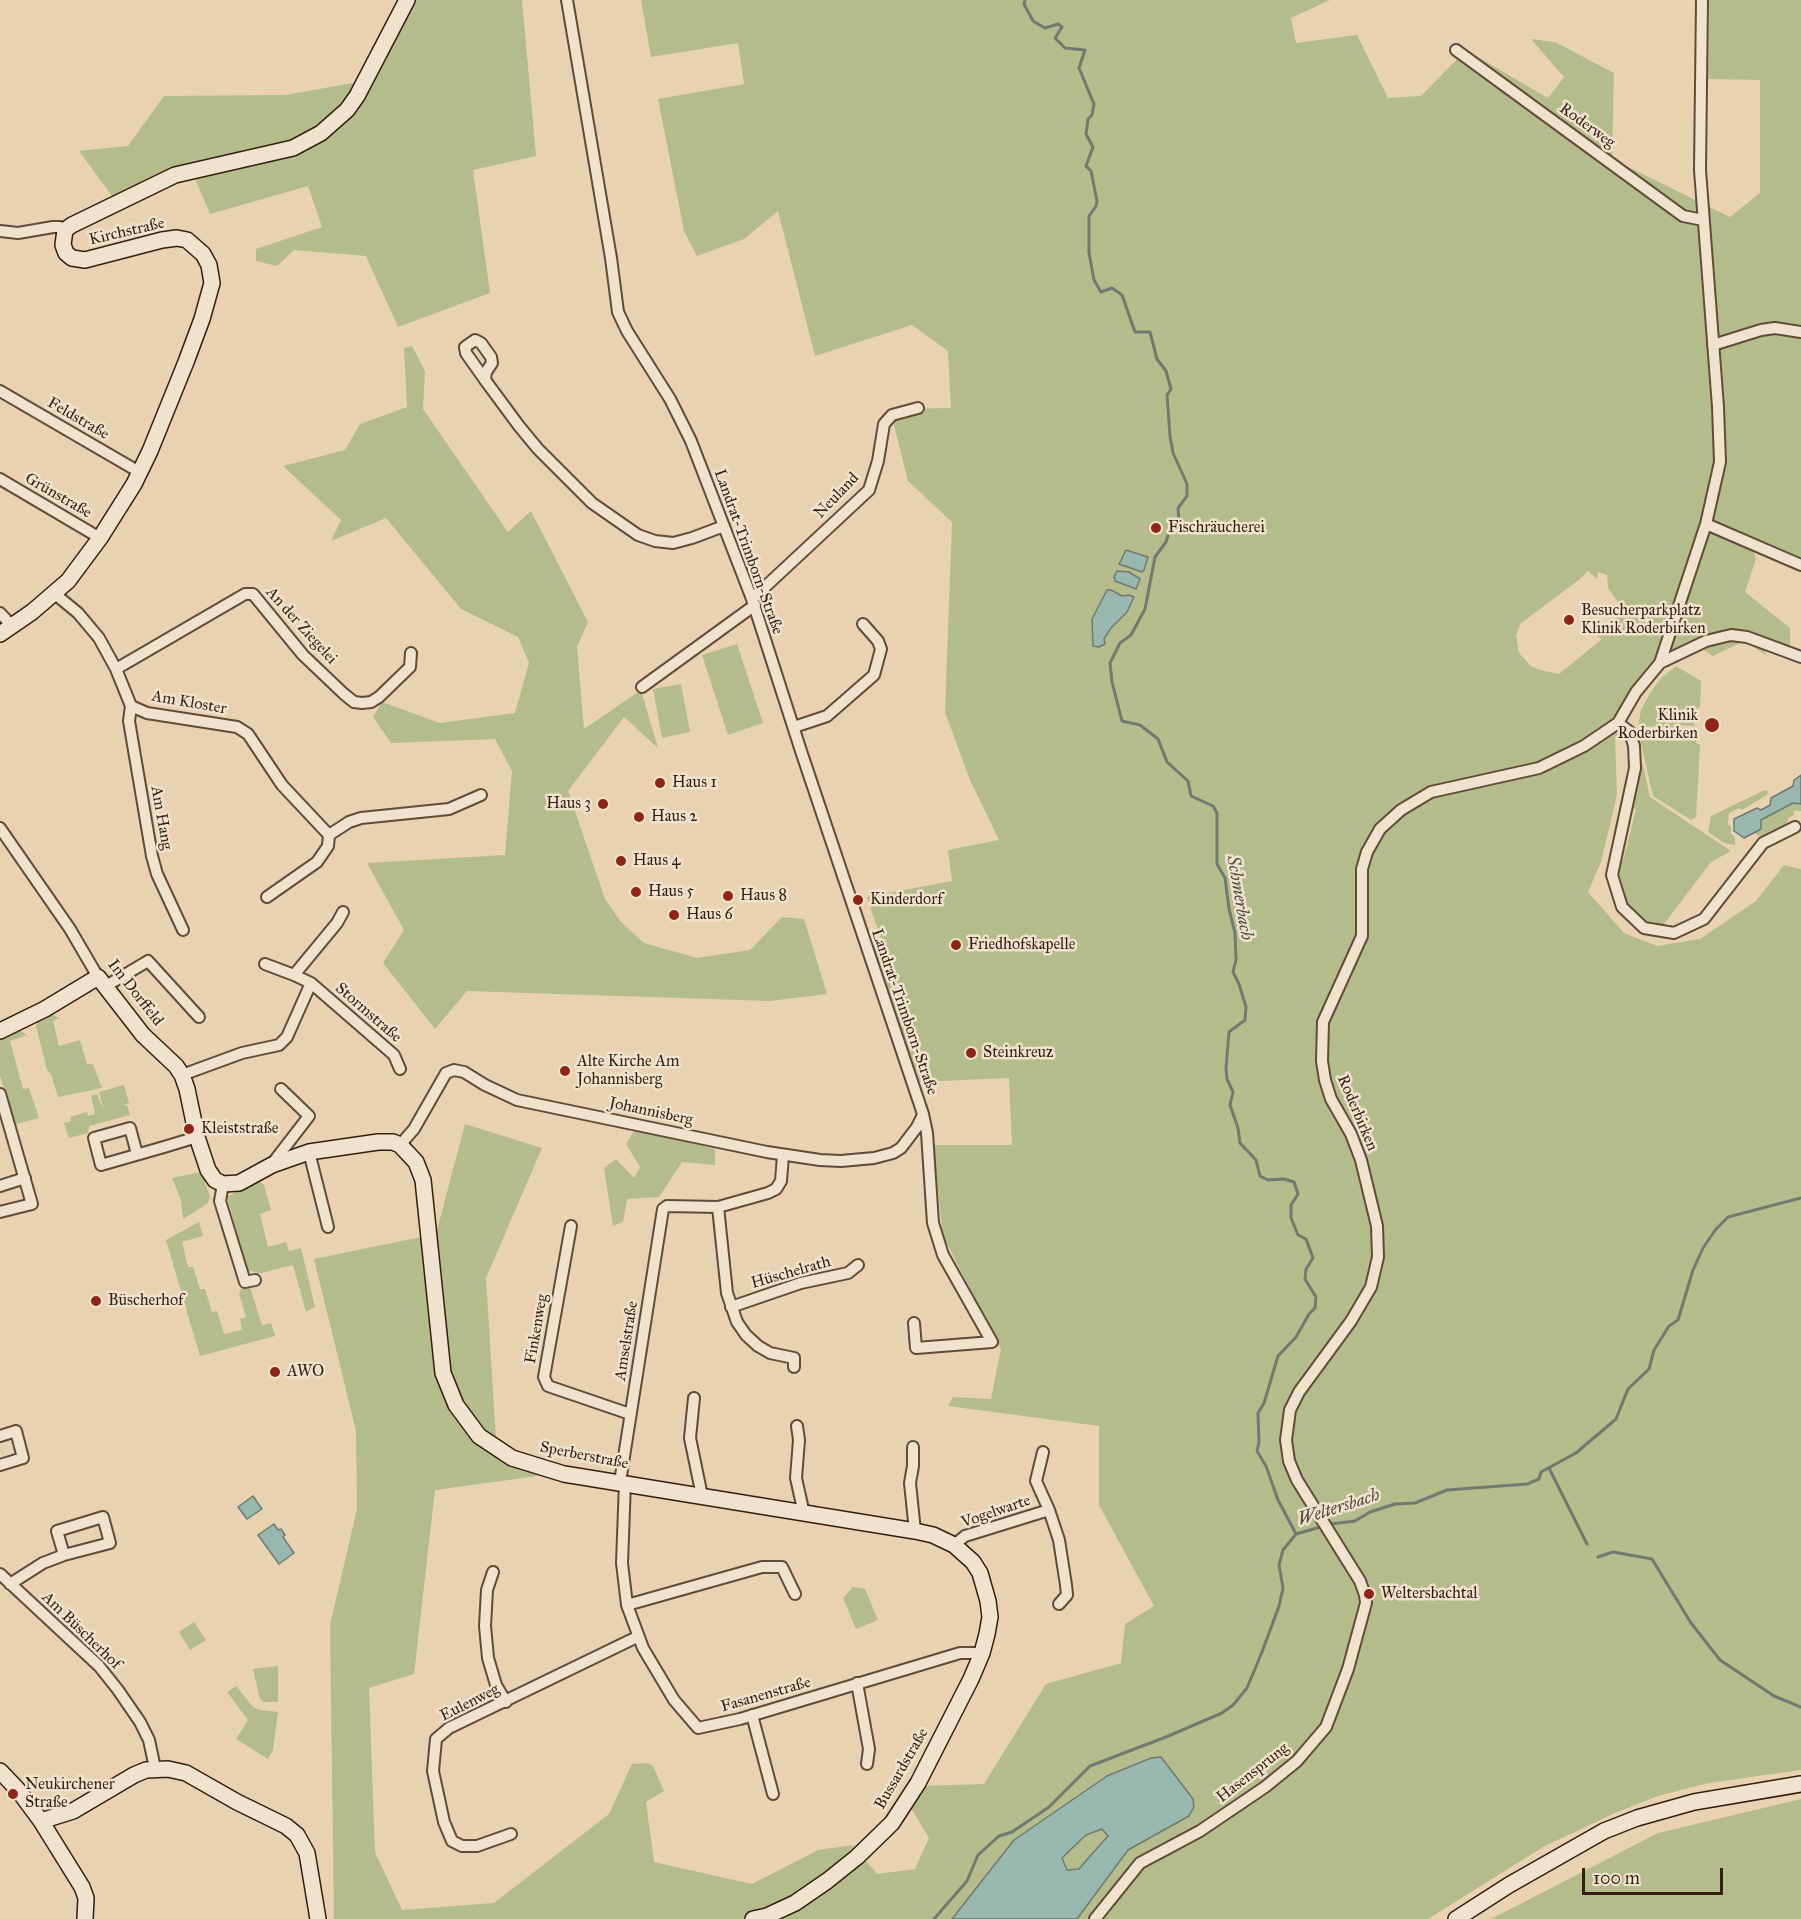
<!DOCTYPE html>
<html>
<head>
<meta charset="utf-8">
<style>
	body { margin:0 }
	#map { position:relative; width:1801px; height:1919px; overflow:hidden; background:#e8d2b1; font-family:"IM FELL Great Primer",serif }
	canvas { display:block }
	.scale { position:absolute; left:1582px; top:1868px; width:141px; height:27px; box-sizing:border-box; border:3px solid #361e11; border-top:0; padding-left:8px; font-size:18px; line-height:21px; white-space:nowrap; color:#361e11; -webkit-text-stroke:4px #f0e2cc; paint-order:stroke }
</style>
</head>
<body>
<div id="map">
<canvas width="1801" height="1919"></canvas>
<div class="scale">100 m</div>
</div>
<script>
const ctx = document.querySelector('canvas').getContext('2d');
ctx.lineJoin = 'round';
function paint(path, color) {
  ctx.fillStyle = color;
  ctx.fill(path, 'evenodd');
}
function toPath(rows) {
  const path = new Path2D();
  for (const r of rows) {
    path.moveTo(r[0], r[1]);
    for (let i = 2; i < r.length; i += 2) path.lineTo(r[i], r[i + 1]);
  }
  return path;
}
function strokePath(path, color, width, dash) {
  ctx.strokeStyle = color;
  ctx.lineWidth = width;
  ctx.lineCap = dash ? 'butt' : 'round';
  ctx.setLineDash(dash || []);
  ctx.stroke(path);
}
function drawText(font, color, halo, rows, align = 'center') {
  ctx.font = font + ' "IM FELL Great Primer",serif';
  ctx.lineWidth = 5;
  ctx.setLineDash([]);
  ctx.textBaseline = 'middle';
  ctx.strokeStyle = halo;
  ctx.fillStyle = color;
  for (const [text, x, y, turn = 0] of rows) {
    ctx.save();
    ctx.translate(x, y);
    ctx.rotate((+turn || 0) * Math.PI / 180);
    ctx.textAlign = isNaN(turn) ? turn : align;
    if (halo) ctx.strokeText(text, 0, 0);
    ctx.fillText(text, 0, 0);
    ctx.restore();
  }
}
const green = toPath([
	[416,0,522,0,536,156,473,170,490,293,398,327,366,256,294,250,277,266,256,261,256,249,322,227,308,186,210,214,189,164,169,168,112,196,79,151,128,146,164,96,286,95,352,83,370,83],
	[641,0,1330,0,1291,18,1296,43,1357,35,1388,98,1421,96,1466,50,1548,98,1564,77,1531,39,1555,42,1614,73,1612,159,1730,217,1760,193,1760,80,1708,79,1709,0,1801,0,1801,569,1708,527,1658,672,1630,710,1615,740,1617,795,1601,862,1588,892,1624,933,1657,946,1700,939,1756,901,1784,865,1801,869,1801,1770,1709,1783,1658,1796,1615,1813,1543,1847,1428,1919,1077,1919,1128,1850,1189,1816,1193,1798,1160,1757,1151,1758,1014,1840,952,1919,334,1919,330,1625,357,1509,356,1431,314,1259,436,1234,465,1124,542,1148,486,1278,497,1455,538,1476,435,1490,414,1674,369,1688,375,1852,402,1910,494,1903,609,1814,632,1764,647,1763,653,1766,664,1791,646,1802,654,1862,752,1884,818,1850,853,1845,877,1874,915,1869,929,1838,911,1808,922,1786,984,1784,1046,1684,1121,1663,1125,1624,1154,1606,1099,1505,1099,1426,948,1406,953,1397,991,1399,1001,1349,943,1236,933,1145,1012,1145,1009,1078,920,1082,871,943,881,939,867,897,952,881,948,850,999,840,970,780,945,712,952,522,908,481,890,409,951,408,948,351,912,325,815,356,778,211,744,239,697,256,684,231,658,99,744,84,738,43,651,57],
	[1588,571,1597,579,1598,572,1607,575,1608,588,1617,601,1618,617,1593,634,1602,639,1559,674,1540,670,1531,666,1519,653,1516,636,1520,624,1580,579],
	[1111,590,1122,596,1129,595,1134,597,1127,612,1111,628,1104,639],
	[412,346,425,371,423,409,508,532,531,511,588,622,577,647,584,729,641,690,658,748,624,717,568,791,605,899,621,922,644,943,697,958,750,950,782,917,804,919,827,994,770,1001,467,991,435,1029,383,963,404,930,367,863,505,855,512,771,495,739,391,743,373,717,382,702,440,723,515,713,529,663,518,637,461,609,386,518,331,541,341,520,283,466,345,450,360,424,407,407,404,348],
	[1708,529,1753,550,1756,559,1745,592,1790,628,1790,652,1743,633,1676,651,1671,649],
	[1726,639,1745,640,1763,646,1766,655,1744,641,1713,656,1699,647],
	[737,644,763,723,728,735,702,655],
	[1676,666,1701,681,1700,707,1693,711,1695,714,1693,721,1695,726,1677,725,1674,728,1638,726,1641,710,1650,693,1661,678],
	[681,684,690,732,662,738,653,689],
	[1639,735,1697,738,1696,743,1700,745,1696,817,1691,820,1653,796],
	[1641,757,1650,797,1731,851,1711,862,1661,928,1646,924,1635,917,1622,899,1617,876,1620,860,1623,861,1636,809,1630,807],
	[1765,790,1768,791,1767,795,1742,810,1739,808,1729,813,1728,824,1731,827,1731,834,1735,837,1735,845,1724,843,1708,832,1711,816],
	[1793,803,1801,804,1801,811,1794,811,1794,815,1788,818,1787,825,1761,837,1754,833,1761,829,1761,820],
	[51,1014,59,1018,53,1021,59,1046,80,1040,87,1064,93,1064,102,1088,58,1097,51,1074,47,1070,36,1026,38,1022],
	[19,1030,27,1035,10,1041,23,1089,29,1088,39,1118,16,1124,0,1076,0,1040],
	[124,1085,129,1103,124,1105,127,1105,130,1115,89,1126,88,1133,69,1138,64,1123,71,1121,70,1117,87,1112,88,1116,95,1114,91,1096,97,1094,104,1111,99,1092],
	[636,1128,715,1149,715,1165,682,1162,659,1197,627,1199,623,1222,613,1226,604,1168,616,1159,634,1178,640,1167,626,1144],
	[201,1172,210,1197,207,1204,183,1219,181,1200,172,1178],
	[257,1180,264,1185,271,1210,260,1214,268,1247,286,1242,289,1251,301,1248,315,1307,306,1312,293,1265,258,1274,257,1272,248,1271,227,1197],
	[199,1222,203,1236,182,1242,188,1267,193,1267,200,1289,205,1289,212,1312,217,1311,224,1334,242,1330,240,1319,246,1317,239,1293,241,1289,250,1287,262,1325,271,1323,275,1336,200,1356,166,1240],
	[853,1587,865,1589,878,1620,856,1629,843,1598],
	[194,1622,206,1640,190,1650,179,1632],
	[278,1666,278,1702,264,1702,260,1699,253,1669],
	[236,1686,253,1707,260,1710,278,1712,273,1750,268,1759,236,1739,248,1720,227,1692],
	[1801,1799,1801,1919,1491,1919,1658,1833],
	[1102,1829,1108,1836,1079,1869,1067,1870,1061,1859,1086,1835]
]);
const water = toPath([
	[1126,550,1148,557,1144,570,1142,572,1119,564,1126,550],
	[1117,571,1129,572,1140,579,1136,589,1115,581,1114,577,1117,571],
	[1107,590,1111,590,1122,596,1129,595,1134,597,1127,612,1111,628,1104,639,1105,644,1099,647,1093,646,1092,619,1107,590],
	[1801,775,1801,804,1793,803,1761,820,1761,829,1744,838,1734,831,1734,819,1757,808,1761,810,1770,805,1771,798,1793,786,1794,780,1801,775],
	[253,1496,262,1509,247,1519,238,1507,253,1496],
	[274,1524,278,1530,281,1529,285,1535,283,1537,294,1553,279,1564,258,1535,274,1524],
	[1161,1757,1193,1799,1194,1807,1189,1816,1128,1850,1077,1919,952,1919,1014,1840,1107,1776,1151,1758,1161,1757],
	[1102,1829,1108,1836,1091,1855,1079,1869,1067,1870,1062,1858,1086,1835,1102,1829]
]);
const stream = toPath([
	[1025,0,1024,4,1033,21,1045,28,1058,24,1062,27,1055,38,1065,48,1085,50,1079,68,1094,104,1092,115,1088,119,1086,134,1093,147,1086,166,1091,171,1097,201,1096,206,1089,216,1089,253,1094,280,1101,292,1112,288,1122,295,1135,332,1150,332,1157,359,1166,371,1171,389,1167,395,1170,436,1173,453,1187,484,1187,496,1178,508,1179,521,1177,527,1169,532,1166,542,1155,557,1145,609,1131,635,1120,643,1110,663,1112,682,1122,721,1140,725,1158,739,1167,762,1188,781,1191,796,1213,806,1217,813,1217,864,1225,878,1229,909,1235,933,1236,960,1233,972,1239,984,1246,1007,1245,1020,1229,1032,1226,1068,1227,1079,1233,1092,1230,1105,1238,1128,1240,1143,1256,1160,1260,1176,1268,1180,1284,1179,1294,1182,1298,1194,1291,1205,1291,1218,1298,1235,1306,1239,1313,1258,1306,1269,1305,1279,1316,1297,1315,1308,1309,1314,1296,1337,1278,1356,1264,1403,1258,1413,1259,1442,1257,1451,1266,1466,1278,1500,1296,1534],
	[1549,1468,1587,1544],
	[1598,1557,1613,1552,1652,1559,1691,1623,1720,1660,1774,1696,1801,1707],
	[934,1919,967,1881,978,1855,999,1836,1012,1832,1049,1807,1090,1766,1166,1737,1222,1713,1233,1705,1247,1688,1262,1652,1279,1606,1283,1588,1279,1565,1283,1550,1296,1534,1331,1524,1355,1521,1370,1512,1395,1504,1415,1503,1447,1490,1527,1484,1539,1479,1541,1472,1576,1453,1616,1419,1628,1389,1649,1369,1654,1350,1669,1326,1678,1320,1693,1270,1703,1248,1716,1229,1728,1217,1801,1198]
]);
const street = toPath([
	[567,0,611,258,618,312,627,331,670,399,691,441,752,599,801,751,923,1114,927,1133,933,1223,943,1255,992,1342,916,1348,914,1323],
	[1456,50,1683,216,1703,220],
	[0,231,18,233,53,227,60,227,65,230],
	[1713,345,1761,330,1775,328,1801,332],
	[485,380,466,353,465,347,475,340,481,343,491,357,492,363,486,372,485,380,519,426,538,449,592,503,638,535,655,541,673,543,692,538,724,526],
	[0,391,141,473],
	[0,479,100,538],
	[1706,524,1801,565],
	[55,594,78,613,99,638,116,669,131,706,147,713,237,727,248,734,282,785,329,835,328,846,317,862,267,897],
	[752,599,869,490,878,461,884,424,892,415,918,408],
	[0,613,12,626],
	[1660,663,1706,641,1731,635,1747,637,1801,657],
	[116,669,245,594,253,594,303,655,344,694,354,702,362,703,371,702,379,697,410,667,411,653],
	[642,687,755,605],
	[131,706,129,721,152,856,157,874,183,930],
	[1618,723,1630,732,1634,746,1635,768,1612,875,1622,907,1644,928,1674,933,1704,919,1763,843,1795,827],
	[794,727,827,716,874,675,881,649,878,641,863,624],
	[0,828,70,929,98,977],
	[329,835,349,822,361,818,449,809,481,795],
	[265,964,294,975],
	[311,983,394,1055,400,1069],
	[106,986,148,961,199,1017],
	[182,1075,242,1053,279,1045,287,1037,311,983,294,975,337,923,343,912],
	[0,1094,32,1204,0,1212],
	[400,1145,414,1129,446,1073,454,1070,464,1072,485,1085,517,1100,767,1152,820,1160,841,1161,874,1158,893,1153,901,1148,917,1127,923,1115],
	[309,1152,328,1227],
	[137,1154,130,1128,94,1138,101,1165,164,1147,197,1137],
	[272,1164,309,1116,281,1089],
	[223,1184,220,1201,245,1282,255,1280],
	[0,1186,25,1178],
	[718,1207,727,1293,737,1322,746,1335,758,1346,770,1353,794,1358,794,1367],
	[571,1226,544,1377,548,1386,630,1414],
	[731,1307,801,1283,848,1273,858,1265],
	[694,1398,690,1438,702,1496],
	[797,1426,799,1440,796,1478,804,1514],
	[0,1436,16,1431,23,1458,0,1465],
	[913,1447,913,1466,910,1483,915,1531],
	[1043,1452,1036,1481,1049,1510],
	[620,1482,663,1209,667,1206,718,1207,768,1193,776,1189,781,1181,783,1155],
	[625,1483,622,1563,627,1605,643,1648,674,1700,698,1728,740,1719,960,1653,982,1653],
	[954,1545,965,1536,1049,1510,1059,1540,1066,1585,1067,1595,1059,1604],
	[493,1572,487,1590,485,1626,488,1658,496,1685,506,1702],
	[0,1574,99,1666,118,1690,140,1722,149,1740,155,1768],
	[10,1584,43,1563,64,1555,110,1543,103,1517,57,1531,64,1555],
	[627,1605,762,1567,782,1567,795,1594],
	[857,1683,869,1749,867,1764],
	[752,1715,773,1794],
	[511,1834,477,1846,462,1846,452,1841,444,1822,433,1771,436,1739,449,1728,637,1637],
	[1095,1919,1140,1863,1200,1831,1265,1787,1297,1761,1326,1727,1348,1669,1366,1603,1365,1595,1360,1581,1297,1480,1289,1461,1286,1440,1290,1410,1299,1392,1351,1321,1371,1287,1378,1257,1377,1226,1361,1160,1351,1134,1331,1099,1325,1080,1322,1061,1323,1022,1362,936,1362,869,1367,852,1380,829,1401,810,1431,792,1539,768,1584,746,1618,723,1636,692,1660,663,1706,524,1720,462,1718,407,1700,170,1702,0]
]);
const secondary = toPath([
	[0,634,32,612,68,581,100,538,134,484,150,451,186,362,202,319,212,283,209,265,203,254,187,240,177,238,162,240,85,260,72,258,66,253,63,245,65,230,72,225,175,175,293,148,321,133,347,110,357,96,407,0],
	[0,1031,45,1009,98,977,143,1035,176,1066,182,1075,187,1089,197,1137,208,1170,215,1180,223,1184,239,1183,272,1165,309,1152,378,1142,393,1142,400,1145,416,1162,423,1180,443,1373,456,1405,479,1436,512,1458,564,1474,915,1531,933,1535,954,1545,973,1562,980,1573,988,1601,990,1617,987,1634,982,1653,971,1679,918,1783,892,1823,857,1857,827,1881,795,1903,767,1916,753,1919],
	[0,1771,18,1790,41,1821,82,1887,86,1898,85,1919],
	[41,1821,73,1811,134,1775,146,1770,168,1769,186,1773,237,1802,286,1826,297,1835,307,1853,318,1919],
	[1456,1919,1509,1885,1604,1831,1637,1818,1694,1802,1801,1784]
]);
const markers = [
	[1156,528,6,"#8f2418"],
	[1569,620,6,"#8f2418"],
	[1712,725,8,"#8f2418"],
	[660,783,6,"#8f2418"],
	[603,804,6,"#8f2418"],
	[639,817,6,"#8f2418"],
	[621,861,6,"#8f2418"],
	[636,892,6,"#8f2418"],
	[728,896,6,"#8f2418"],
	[858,900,6,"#8f2418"],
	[674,915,6,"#8f2418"],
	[956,945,6,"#8f2418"],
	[971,1053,6,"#8f2418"],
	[565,1071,6,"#8f2418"],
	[189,1129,6,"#8f2418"],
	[96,1301,6,"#8f2418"],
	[275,1372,6,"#8f2418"],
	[1369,1594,6,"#8f2418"],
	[13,1794,6,"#8f2418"]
];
const streetNames = [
	["Roderweg",1587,126,36],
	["Kirchstraße",127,232,-13],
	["Feldstraße",78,419,30],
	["Grünstraße",58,496,30],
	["Neuland",837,496,-46],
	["Landrat-Trimborn-Straße",748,552,70],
	["An der Ziegelei",301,626,48],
	["Am Kloster",189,703,10],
	["Am Hang",161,818,80],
	["Im Dorffeld",135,993,52],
	["Landrat-Trimborn-Straße",904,1012,71],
	["Stormstraße",368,1013,41],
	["Johannisberg",651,1112,12],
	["Roderbirken",1357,1113,67],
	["Hüschelrath",791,1273,-16],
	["Finkenweg",537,1329,-80],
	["Amselstraße",627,1341,-81],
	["Sperberstraße",584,1456,11],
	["Vogelwarte",996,1512,-19],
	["Am Büscherhof",81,1631,44],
	["Fasanenstraße",766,1695,-16],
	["Eulenweg",470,1703,-27],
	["Bussardstraße",902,1769,-60],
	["Hasensprung",1253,1773,-38]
];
const poiNames = [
	["Fischräucherei",1168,528],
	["Besucherparkplatz",1581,611],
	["Klinik Roderbirken",1581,629],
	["Klinik",1698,716,"right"],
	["Roderbirken",1698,734,"right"],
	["Haus 1",672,783],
	["Haus 3",591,804,"right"],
	["Haus 2",651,817],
	["Haus 4",633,861],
	["Haus 5",648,892],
	["Haus 8",740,896],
	["Kinderdorf",870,900],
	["Haus 6",686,915],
	["Friedhofskapelle",968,945],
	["Steinkreuz",983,1053],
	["Alte Kirche Am",577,1062],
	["Johannisberg",577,1080],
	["Kleiststraße",201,1129],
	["Büscherhof",108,1301],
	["AWO",287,1372],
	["Weltersbachtal",1381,1594],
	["Neukirchener",25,1785],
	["Straße",25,1803]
];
const waterNames = [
	["Schmerbach",1239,898,80],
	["Weltersbach",1339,1508,-18]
];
paint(green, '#b5bc8c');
paint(water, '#97b7af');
strokePath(water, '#707a70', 1.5);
strokePath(stream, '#707a70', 3);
strokePath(street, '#624b39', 14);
strokePath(secondary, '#361e11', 18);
strokePath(street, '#f0e2cc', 10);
strokePath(secondary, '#f0e2cc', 15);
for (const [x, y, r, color] of markers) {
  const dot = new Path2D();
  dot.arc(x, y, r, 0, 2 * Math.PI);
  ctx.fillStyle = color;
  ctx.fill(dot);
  strokePath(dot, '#f0e2cc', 2);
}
drawText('16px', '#361e11', '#f0e2cc', streetNames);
drawText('16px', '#361e11', '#f0e2cc', poiNames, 'left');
drawText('italic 18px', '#534c40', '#f0e2cc', waterNames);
</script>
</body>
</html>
